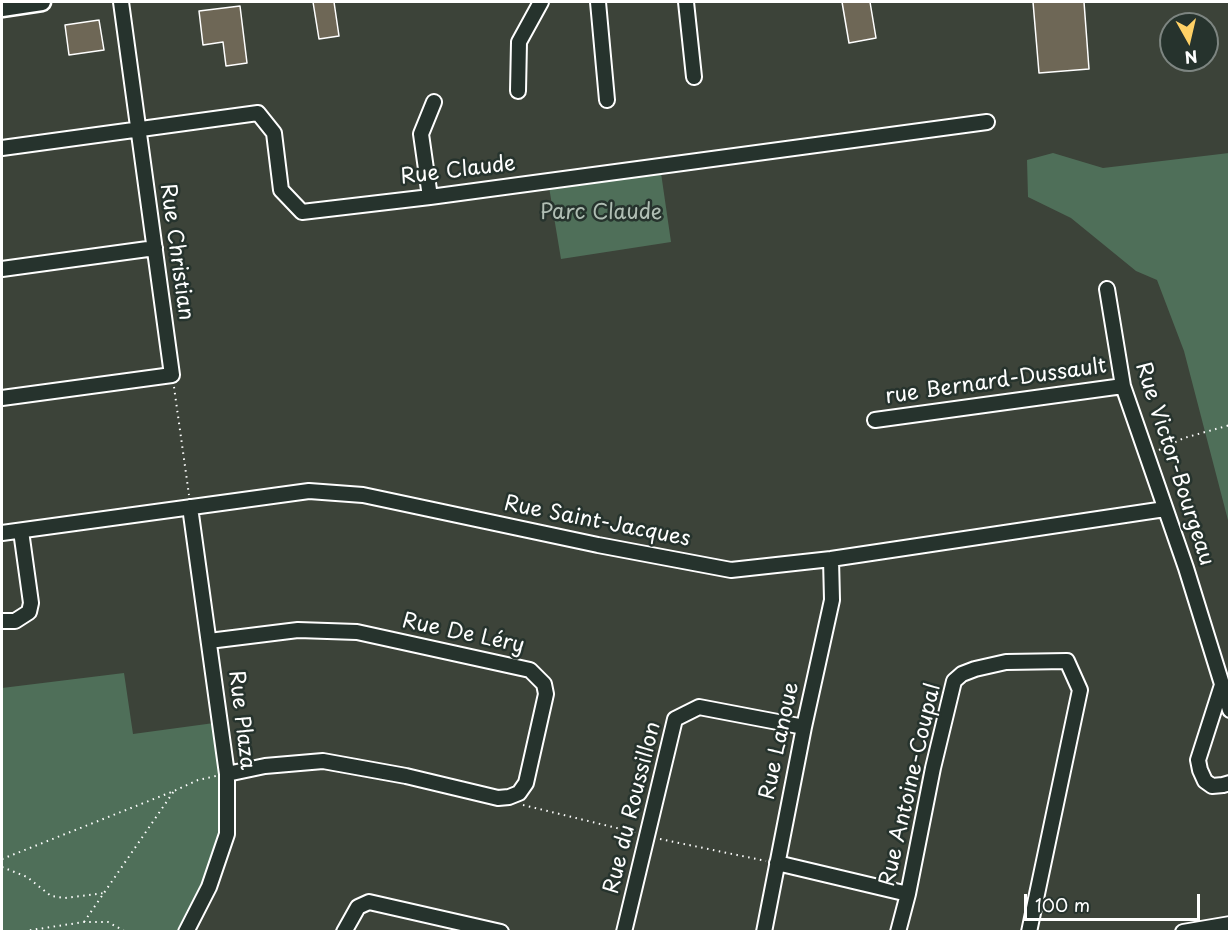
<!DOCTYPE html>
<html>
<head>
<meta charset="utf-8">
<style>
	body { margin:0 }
	#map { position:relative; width:1231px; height:933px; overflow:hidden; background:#3c4339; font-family:"Playpen Sans",sans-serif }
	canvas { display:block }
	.frame { position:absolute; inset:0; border:3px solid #fff; pointer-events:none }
	.north { position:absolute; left:1159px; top:12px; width:60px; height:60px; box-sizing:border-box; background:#26332d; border:2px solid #7d8581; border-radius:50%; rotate:172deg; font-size:16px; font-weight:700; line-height:24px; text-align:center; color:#fff }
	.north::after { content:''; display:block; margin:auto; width:21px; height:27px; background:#ffd166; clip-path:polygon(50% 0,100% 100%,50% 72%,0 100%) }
	.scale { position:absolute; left:1024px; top:894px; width:176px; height:27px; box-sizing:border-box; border:3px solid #fff; border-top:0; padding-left:8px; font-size:18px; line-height:21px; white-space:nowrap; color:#fff; -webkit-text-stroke:4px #26332d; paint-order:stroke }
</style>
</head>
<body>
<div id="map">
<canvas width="1231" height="933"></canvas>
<div class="frame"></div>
<div class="north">N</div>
<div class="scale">100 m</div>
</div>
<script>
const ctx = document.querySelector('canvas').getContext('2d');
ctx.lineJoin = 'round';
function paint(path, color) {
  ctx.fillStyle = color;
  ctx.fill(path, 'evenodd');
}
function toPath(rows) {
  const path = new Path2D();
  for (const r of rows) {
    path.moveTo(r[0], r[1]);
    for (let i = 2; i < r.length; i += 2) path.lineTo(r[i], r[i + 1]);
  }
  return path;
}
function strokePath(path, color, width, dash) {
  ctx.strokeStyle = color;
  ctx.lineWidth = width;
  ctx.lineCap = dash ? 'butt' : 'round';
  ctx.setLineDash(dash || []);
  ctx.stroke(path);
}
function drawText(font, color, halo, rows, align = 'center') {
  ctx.font = font + ' "Playpen Sans",sans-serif';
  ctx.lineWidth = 5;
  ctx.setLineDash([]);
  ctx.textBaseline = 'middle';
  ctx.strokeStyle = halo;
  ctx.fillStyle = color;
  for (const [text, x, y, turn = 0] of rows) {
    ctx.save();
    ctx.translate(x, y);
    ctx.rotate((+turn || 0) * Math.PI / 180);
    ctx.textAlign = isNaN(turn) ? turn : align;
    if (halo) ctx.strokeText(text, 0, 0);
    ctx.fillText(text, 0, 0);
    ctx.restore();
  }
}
const green = toPath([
	[1053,153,1103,168,1229,153,1229,524,1184,351,1157,280,1136,271,1071,218,1028,197,1027,160],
	[660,166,671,242,561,259,548,181],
	[124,673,133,734,214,723,222,779,216,862,184,931,2,931,2,688]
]);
const building = toPath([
	[313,2,334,2,339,36,319,39,313,2],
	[842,2,870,2,876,38,849,43,842,2],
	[1033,2,1084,2,1089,69,1039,73,1033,2],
	[240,6,247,63,226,66,223,42,203,45,199,11,240,6],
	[99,20,104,50,69,55,65,25,99,20]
]);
const path = toPath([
	[174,387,189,495],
	[1159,450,1184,438,1230,425],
	[523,805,637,833],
	[660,839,766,861],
	[2,859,174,791,198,780,216,776],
	[2,867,27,877,51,896,65,898,104,893],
	[84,922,174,791],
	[18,932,84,922,108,922,126,932]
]);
const minor = toPath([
	[598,2,607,100],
	[686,2,694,77],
	[518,91,519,42,541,2],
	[2,148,258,113,274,133,281,190,302,212,430,197,987,122],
	[430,197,421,134,434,102],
	[2,269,155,248],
	[1107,289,1123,386,1186,568,1230,710],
	[2,398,172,375,121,2],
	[875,420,1123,386],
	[2,533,309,491,363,495,598,545,731,570,831,559,1165,509],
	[2,621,15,621,29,612,31,603,21,531],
	[209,641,298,630,357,632,530,670,544,684,546,694,526,783,519,793,509,797,498,798,406,776,323,761,265,766,227,774],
	[1222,685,1198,760,1200,770,1205,781,1212,786,1223,785,1230,783],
	[777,863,908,894],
	[186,932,209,887,227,834,227,774,190,507],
	[344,932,358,907,369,902,501,932],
	[624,932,675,719,699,707,804,727],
	[764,932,804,727,832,600,831,559],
	[898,932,908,894,933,768,954,681,962,674,975,669,1006,662,1067,661,1080,690,1029,932],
	[1183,932,1230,924]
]);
const major = toPath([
	[2,8,42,2]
]);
const streetNames = [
	["Rue Claude",458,171,-7],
	["Rue Christian",176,252,82],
	["rue Bernard-Dussault",996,382,-8],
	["Rue Victor-Bourgeau",1174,464,72],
	["Rue Saint-Jacques",597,522,11],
	["Rue De Léry",463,634,12],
	["Rue Plaza",241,720,83],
	["Rue Lanoue",780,741,-78],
	["Rue Antoine-Coupal",911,785,-77],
	["Rue du Roussillon",633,808,-76]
];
const parkNames = [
	["Parc Claude",601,213]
];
paint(green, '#4f6f59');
paint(building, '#6e6756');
strokePath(building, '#fff', 1.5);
strokePath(minor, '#fff', 18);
strokePath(major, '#fff', 21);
strokePath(path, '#fff', 2, [1.5, 4.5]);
strokePath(minor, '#26332d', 14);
strokePath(major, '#26332d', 16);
drawText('21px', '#fff', '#26332d', streetNames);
drawText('21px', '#b0beb4', '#26332d', parkNames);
</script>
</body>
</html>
